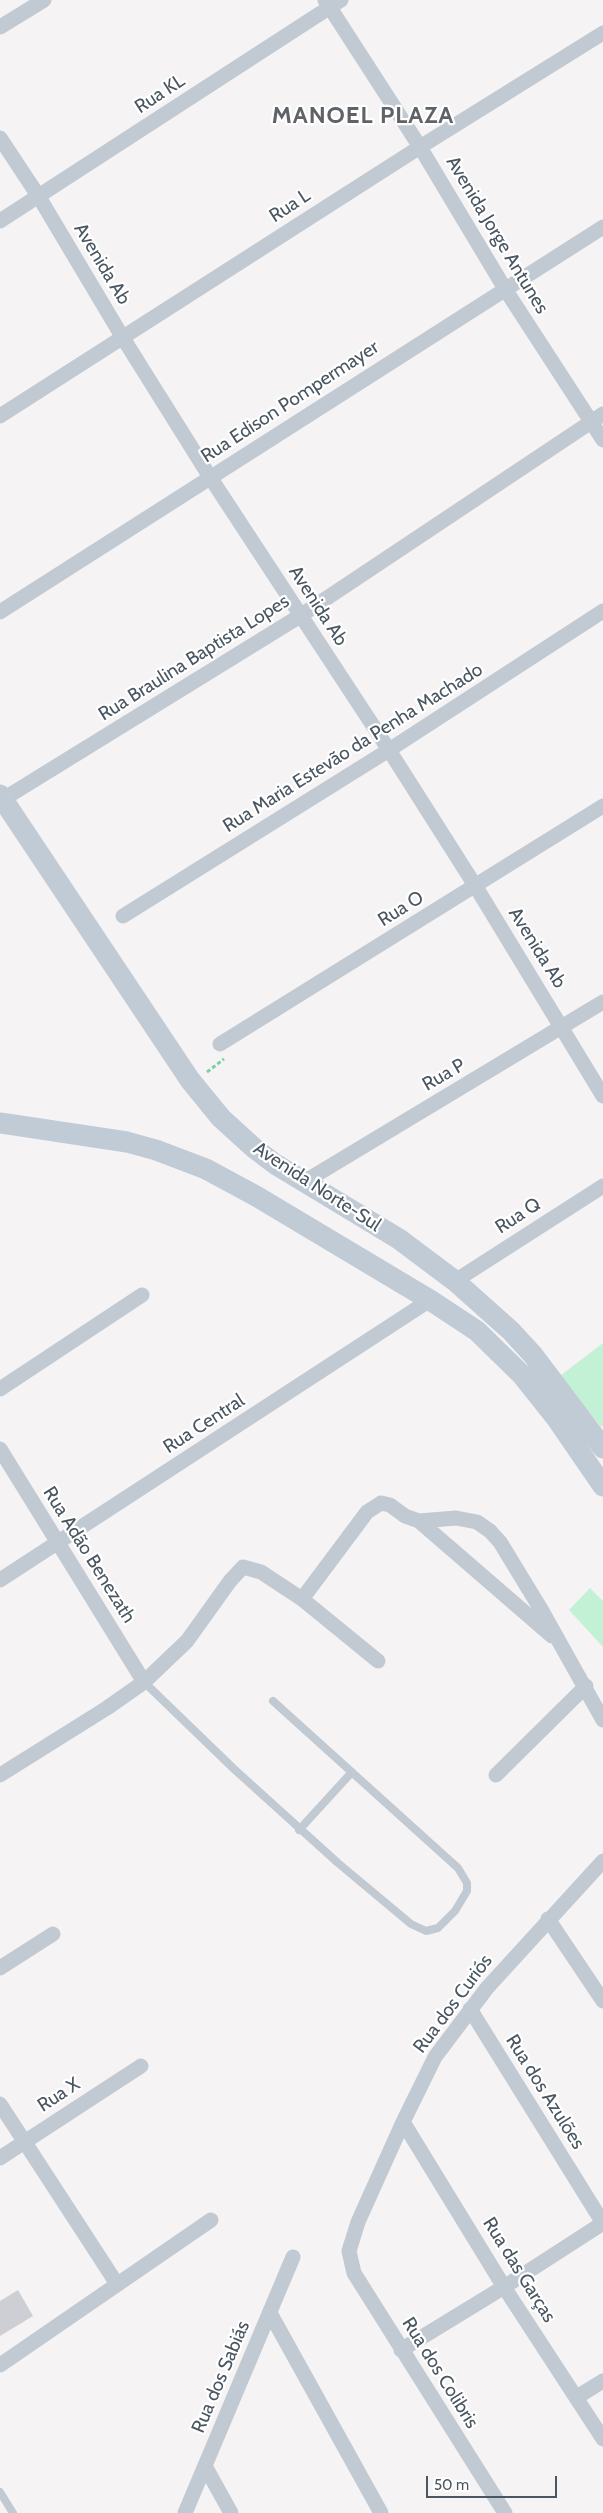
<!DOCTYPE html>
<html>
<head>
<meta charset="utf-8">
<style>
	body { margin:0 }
	#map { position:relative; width:603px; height:2513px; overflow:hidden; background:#f5f3f3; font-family:Cabin,sans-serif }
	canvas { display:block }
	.scale { position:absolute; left:426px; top:2476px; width:131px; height:22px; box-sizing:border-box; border:2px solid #4a5661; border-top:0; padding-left:6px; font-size:15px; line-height:18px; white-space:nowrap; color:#4a5661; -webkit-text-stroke:4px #fff; paint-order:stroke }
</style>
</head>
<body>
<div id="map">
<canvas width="603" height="2513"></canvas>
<div class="scale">50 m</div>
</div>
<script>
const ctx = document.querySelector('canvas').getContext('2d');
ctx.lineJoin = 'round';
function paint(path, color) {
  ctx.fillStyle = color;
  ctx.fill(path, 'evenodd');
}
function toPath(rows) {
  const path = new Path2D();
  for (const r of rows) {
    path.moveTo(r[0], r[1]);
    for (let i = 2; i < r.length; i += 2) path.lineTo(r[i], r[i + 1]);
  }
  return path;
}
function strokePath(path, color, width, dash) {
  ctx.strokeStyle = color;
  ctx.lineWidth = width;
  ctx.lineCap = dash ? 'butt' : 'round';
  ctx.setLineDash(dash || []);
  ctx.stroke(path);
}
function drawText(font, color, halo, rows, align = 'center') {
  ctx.font = font + ' Cabin,sans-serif';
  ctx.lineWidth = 4.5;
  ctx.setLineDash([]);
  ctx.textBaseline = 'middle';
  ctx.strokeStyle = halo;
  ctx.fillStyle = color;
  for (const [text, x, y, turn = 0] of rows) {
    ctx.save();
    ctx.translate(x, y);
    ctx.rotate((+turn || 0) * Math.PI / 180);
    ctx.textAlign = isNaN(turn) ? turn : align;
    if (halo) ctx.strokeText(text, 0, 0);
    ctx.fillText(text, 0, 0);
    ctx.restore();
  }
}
const green = toPath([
	[603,1343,603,1426,601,1427,560,1376],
	[590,1588,603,1601,603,1647,569,1610]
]);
const building = toPath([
	[18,2290,33,2316,0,2336,0,2301]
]);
const path = toPath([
	[207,1072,224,1059]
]);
const service = toPath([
	[144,1682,234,1769,338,1863,411,1924,426,1931,438,1928,455,1911,467,1891,467,1883,458,1868,273,1701],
	[299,1830,352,1772],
	[0,2492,13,2513]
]);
const minor = toPath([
	[325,0,420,147,505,289,603,440],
	[0,27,44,0],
	[0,138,39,197,123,338,210,477,389,750,476,887,603,1096],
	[0,221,341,0],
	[0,416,420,147,603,33],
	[0,612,603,227],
	[0,801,300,616,603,414],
	[123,916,389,750,603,611],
	[220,1044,603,806],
	[304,1182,603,1002],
	[455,1281,603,1186],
	[0,1389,142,1295],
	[0,1449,144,1682],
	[419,1521,552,1636],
	[0,1580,430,1300],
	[302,1599,367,1512,381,1503,390,1505,405,1516,419,1521,456,1518,477,1522,490,1531,500,1542,542,1611,603,1720],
	[0,1775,107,1708,144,1682,187,1641,230,1581,243,1567,261,1572,302,1599,378,1661],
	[496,1775,586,1686],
	[548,1919,603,2001],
	[0,1968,53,1934],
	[0,2104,117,2284],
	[403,2122,504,2287,603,2439],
	[0,2158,141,2066],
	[270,2313,381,2513],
	[401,2350,504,2287,603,2223,470,2009],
	[0,2365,211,2220],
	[577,2397,603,2381],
	[205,2466,231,2513],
	[185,2513,293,2257],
	[505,2513,354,2273,349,2251,358,2222,403,2122,435,2057,487,1988,603,1861]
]);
const secondary = toPath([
	[0,795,190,1080,221,1118,254,1148,275,1164,399,1239,455,1281,511,1331,533,1355,603,1448],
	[0,1123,127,1142,156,1150,206,1169,256,1196,430,1300,477,1331,522,1375,557,1419,603,1486]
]);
const streetNames = [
	["Rua KL",160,94,-33],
	["Rua L",290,206,-33],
	["Avenida Jorge Antunes",497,235,59],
	["Avenida Ab",102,264,59],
	["Rua Edison Pompermayer",290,402,-33],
	["Avenida Ab",318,606,57],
	["Rua Braulina Baptista Lopes",194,658,-32],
	["Rua Maria Estevão da Penha Machado",353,748,-32],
	["Rua O",401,909,-32],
	["Avenida Ab",537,948,58],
	["Rua P",444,1075,-30],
	["Avenida Norte-Sul",317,1187,33],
	["Rua Q",518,1216,-33],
	["Rua Central",204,1424,-33],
	["Rua Adão Benezath",89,1555,58],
	["Rua dos Curiós",453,2004,-53],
	["Rua dos Azulões",545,2092,58],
	["Rua X",59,2095,-33],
	["Rua das Garças",519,2270,58],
	["Rua dos Colibris",440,2373,58],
	["Rua dos Sabiás",221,2377,-67]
];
const districtNames = [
	["MANOEL PLAZA",363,116]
];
paint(green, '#c3f1d5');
paint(building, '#cdcfd5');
strokePath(path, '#7ad0a6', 3, [4, 2.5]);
strokePath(service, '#c1cad2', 8);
strokePath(minor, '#c1cad2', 15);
strokePath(secondary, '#c1cbd6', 21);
drawText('19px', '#4a5661', '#fff', streetNames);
ctx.letterSpacing = '1px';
drawText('bold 24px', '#5f6368', '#fff', districtNames);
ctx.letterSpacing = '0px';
</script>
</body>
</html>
